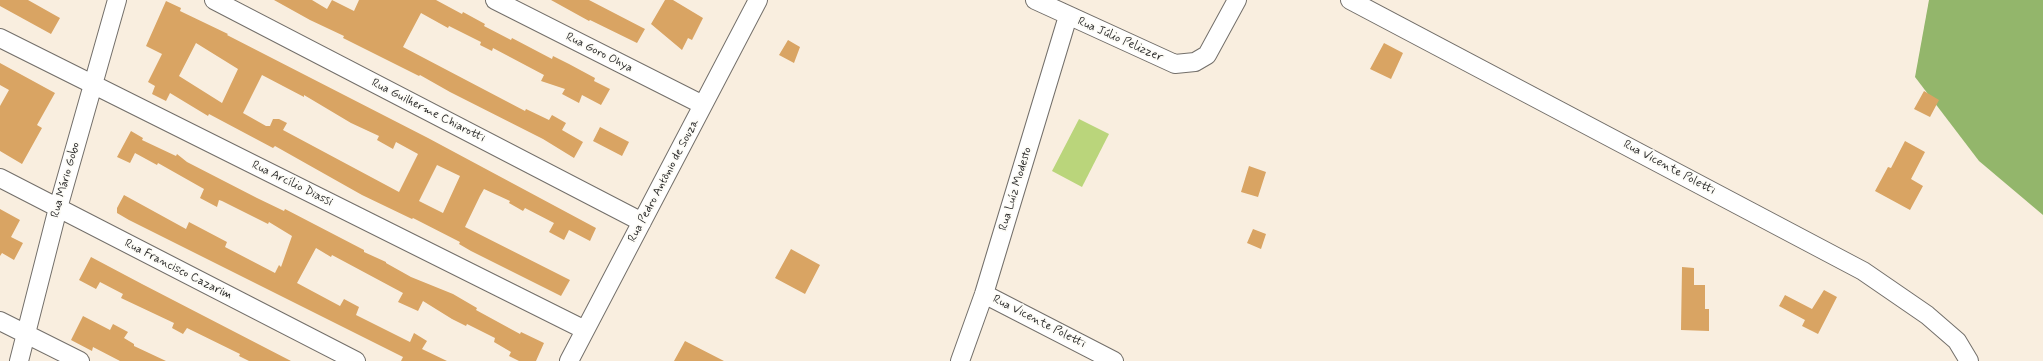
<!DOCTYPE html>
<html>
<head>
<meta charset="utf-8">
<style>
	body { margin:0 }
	canvas { display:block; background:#f9eedf }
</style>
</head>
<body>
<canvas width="2043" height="361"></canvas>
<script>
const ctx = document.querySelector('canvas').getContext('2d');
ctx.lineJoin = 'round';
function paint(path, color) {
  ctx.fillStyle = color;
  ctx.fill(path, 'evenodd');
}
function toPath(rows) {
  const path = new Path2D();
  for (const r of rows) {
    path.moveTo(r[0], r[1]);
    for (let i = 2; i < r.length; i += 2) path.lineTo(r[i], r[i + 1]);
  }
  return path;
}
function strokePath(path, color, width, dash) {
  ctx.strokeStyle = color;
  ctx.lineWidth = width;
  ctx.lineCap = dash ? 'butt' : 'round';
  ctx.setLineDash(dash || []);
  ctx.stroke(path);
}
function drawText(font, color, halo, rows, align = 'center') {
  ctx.font = font + ' Mynerve,sans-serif';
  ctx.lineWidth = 3.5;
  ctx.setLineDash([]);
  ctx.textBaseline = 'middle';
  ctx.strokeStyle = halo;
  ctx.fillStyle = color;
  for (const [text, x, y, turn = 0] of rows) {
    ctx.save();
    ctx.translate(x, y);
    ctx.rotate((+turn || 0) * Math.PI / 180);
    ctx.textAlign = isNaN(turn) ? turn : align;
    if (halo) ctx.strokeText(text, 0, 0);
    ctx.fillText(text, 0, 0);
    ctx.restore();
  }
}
const green = toPath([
	[1079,119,1109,134,1082,187,1052,171]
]);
const forest = toPath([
	[1929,0,2043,0,2043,215,1979,161,1915,77]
]);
const building = toPath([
	[0,0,28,0,60,18,51,34,0,6],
	[274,0,312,0,327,9,332,0,354,11,359,0,436,0,462,14,463,12,485,24,484,26,511,40,512,38,552,59,553,56,569,64,595,78,594,81,610,89,601,105,582,95,579,103,562,94,565,89,541,81,544,75,493,48,492,51,480,45,481,42,449,26,448,28,421,13,403,47,525,111,526,109,549,120,552,115,566,123,562,130,583,142,574,158,543,139,450,92,420,75,419,76,343,38,344,36,310,20],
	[551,0,589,0,645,29,637,43,590,20,589,21],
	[665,0,673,0,703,18,692,40,688,38,682,50,651,24],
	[166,1,181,8,180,11,228,34,227,35,428,138,596,228,590,241,569,230,564,240,549,232,554,223,525,208,523,211,509,203,510,201,484,189,480,196,465,227,570,280,561,296,471,251,459,244,460,242,413,218,412,219,362,195,275,146,273,148,209,114,208,116,170,93,166,101,152,94,155,86,148,82,162,54,146,46],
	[196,43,238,69,222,103,179,76],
	[262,75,304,97,304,95,351,123,379,136,377,140,393,149,396,142,418,154,399,192,283,130,287,123,279,119,273,119,270,126,266,126,243,113],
	[437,165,460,176,443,213,419,201],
	[788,40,800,47,794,63,779,55],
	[1384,43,1403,53,1391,79,1370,69],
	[0,63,55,93,37,125,42,128,22,164,0,151,0,106,9,90,0,85],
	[1924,91,1939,100,1930,117,1914,109],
	[600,127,629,142,622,156,593,141],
	[131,131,143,138,142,140,176,156,177,154,187,162,257,198,284,211,285,209,364,250,364,252,386,262,386,263,411,277,453,294,477,308,476,310,520,334,521,332,544,343,536,361,519,361,509,356,511,352,494,342,495,338,467,324,466,326,452,319,423,301,418,311,398,302,403,293,332,255,331,257,316,248,297,283,340,306,344,299,359,307,356,315,410,342,414,333,427,341,422,349,447,361,401,361,403,357,129,220,117,213,117,208,124,195,186,229,189,222,227,242,225,247,275,273,279,265,281,267,292,236,269,222,268,224,222,201,219,200,217,207,200,198,204,189,158,163,157,165,135,153,130,163,117,157],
	[1905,141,1925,152,1911,179,1923,186,1910,210,1875,191,1888,167,1891,168],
	[1249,166,1266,172,1258,197,1241,192],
	[0,209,20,220,11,237,23,243,14,260,2,253,0,256],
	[1253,229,1266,234,1261,249,1247,243],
	[791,249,820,265,805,294,775,278],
	[91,257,142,284,291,361,249,361,239,356,240,354,187,328,183,334,172,328,174,323,121,298,123,294,100,282,96,289,79,280],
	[1682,267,1694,268,1694,285,1705,285,1705,309,1709,309,1709,331,1681,330],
	[1824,290,1837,297,1818,334,1802,326,1805,320,1779,306,1785,295,1812,309],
	[83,316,110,330,113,324,128,332,124,338,134,344,134,346,166,361,120,361,93,347,92,351,71,340],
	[685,341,724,361,674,361]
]);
const minor = toPath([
	[214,0,642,222],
	[495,0,703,105],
	[1035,0,1175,64,1195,62,1207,55,1237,0],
	[1350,0,1863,271,1927,315,1957,341,1969,361],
	[0,38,585,330],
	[0,178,356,361],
	[984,294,1114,361],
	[0,321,80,361],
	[19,361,58,208,117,0],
	[569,361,758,0],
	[960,361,984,294,1068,16]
]);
const streetNames = [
	["Rua Júlio Pelizzer",1120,40,24],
	["Rua Goro Ohya",599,53,27],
	["Rua Guilherme Chiarotti",428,111,27],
	["Rua Vicente Poletti",1669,168,28],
	["Rua Mário Gobo",66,180,-74],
	["Rua Pedro Antônio de Souza",664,181,-62],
	["Rua Arcílio Diassi",292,184,26],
	["Rua Luíz Modesto",1016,189,-73],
	["Rua Francisco Cazarim",178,270,27],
	["Rua Vicente Poletti",1039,322,27]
];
paint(green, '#bad57b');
paint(forest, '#93b66b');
paint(building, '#d9a463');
strokePath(minor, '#736f6a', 20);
strokePath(minor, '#fff', 18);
drawText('12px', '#2b2b2b', '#fdfcf7', streetNames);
</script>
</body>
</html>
